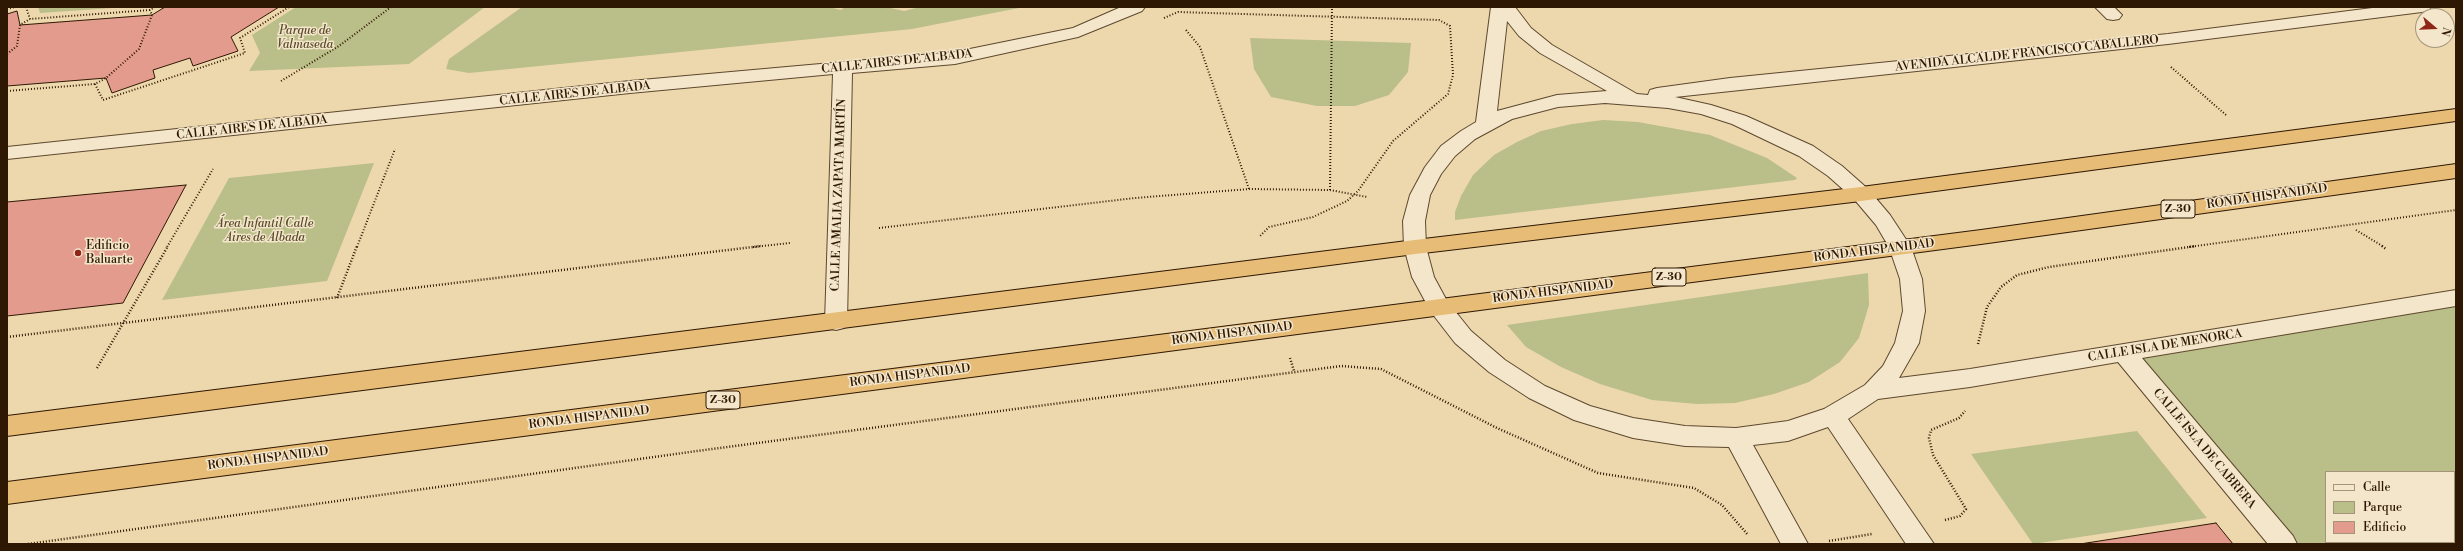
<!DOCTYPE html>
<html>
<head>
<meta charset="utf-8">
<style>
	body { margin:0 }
	#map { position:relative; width:2463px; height:551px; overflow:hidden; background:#edd8ad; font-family:"Libre Bodoni",serif }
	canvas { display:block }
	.frame { position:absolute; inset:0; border:8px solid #2f1803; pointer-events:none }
	.legend { position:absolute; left:2325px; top:471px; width:130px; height:72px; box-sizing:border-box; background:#f3e6ca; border:1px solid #a5947a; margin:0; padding:5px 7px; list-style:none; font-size:12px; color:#2f1803 }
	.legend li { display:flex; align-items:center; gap:8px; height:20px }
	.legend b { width:20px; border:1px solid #a5947a }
	.north { position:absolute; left:2415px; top:8px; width:40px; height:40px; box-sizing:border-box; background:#f3e6ca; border:1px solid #a5947a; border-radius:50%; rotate:109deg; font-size:11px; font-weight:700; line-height:16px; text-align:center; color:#2f1803 }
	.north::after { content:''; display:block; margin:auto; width:14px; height:18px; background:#8f2418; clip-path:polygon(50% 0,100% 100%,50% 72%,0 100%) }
</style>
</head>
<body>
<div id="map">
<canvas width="2463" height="551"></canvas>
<div class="frame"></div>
<ul class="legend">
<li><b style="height:5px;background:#f3e6ca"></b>Calle</li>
<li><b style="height:11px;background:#babe88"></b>Parque</li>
<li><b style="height:11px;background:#e39b8e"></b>Edificio</li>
</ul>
<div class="north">N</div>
</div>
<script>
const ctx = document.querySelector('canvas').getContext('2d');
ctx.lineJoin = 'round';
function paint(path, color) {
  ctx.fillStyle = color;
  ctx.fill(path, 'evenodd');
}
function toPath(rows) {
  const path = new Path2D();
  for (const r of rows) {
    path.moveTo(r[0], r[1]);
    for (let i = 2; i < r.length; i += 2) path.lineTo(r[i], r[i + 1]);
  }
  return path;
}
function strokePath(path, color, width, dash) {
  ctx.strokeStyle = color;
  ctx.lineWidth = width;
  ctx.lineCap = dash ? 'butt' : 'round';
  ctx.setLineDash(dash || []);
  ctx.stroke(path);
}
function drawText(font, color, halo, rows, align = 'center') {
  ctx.font = font + ' "Libre Bodoni",serif';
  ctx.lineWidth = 3;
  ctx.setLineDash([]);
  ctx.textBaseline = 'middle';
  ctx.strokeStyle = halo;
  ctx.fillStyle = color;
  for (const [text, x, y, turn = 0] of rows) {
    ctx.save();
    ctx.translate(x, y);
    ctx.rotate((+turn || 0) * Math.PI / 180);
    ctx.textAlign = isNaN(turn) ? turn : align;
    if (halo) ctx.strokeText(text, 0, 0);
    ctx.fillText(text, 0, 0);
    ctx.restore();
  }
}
const green = toPath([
	[38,7,127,7,40,13],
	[296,7,485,7,409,64,249,71,260,53,252,35],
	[522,7,829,7,841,10,845,7,886,7,904,11,920,7,1024,7,912,29,469,73,446,69,449,59],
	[1250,38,1411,43,1408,72,1389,95,1355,106,1317,106,1271,97,1254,69],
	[1603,120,1638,122,1710,135,1767,158,1797,178,1795,180,1455,220,1455,212,1461,196,1473,175,1494,155,1517,142,1541,131,1572,124],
	[374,163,327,281,162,300,229,178],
	[1868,273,1869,305,1859,338,1840,362,1809,382,1774,394,1735,403,1697,404,1652,400,1600,384,1561,367,1526,347,1507,325],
	[2456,298,2456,544,2284,544,2124,353],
	[2326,472,2454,472,2454,542,2326,542],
	[2137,431,2207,518,2033,544,1971,454]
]);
const building = toPath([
	[165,7,279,7,231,37,238,51,193,66,190,58,153,70,155,78,112,93,106,78,7,86,7,14,17,11,20,25,152,15,165,7],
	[186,185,123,303,7,316,7,202,186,185],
	[2216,523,2233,544,2080,544,2216,523]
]);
const pathFar1 = toPath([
	[26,7,30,19,150,10,155,7],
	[7,9,15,7],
	[1164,18,1178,12,1439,20,1450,26,1453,75,1448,94,1393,141,1358,191,1347,201,1313,217,1269,227,1260,236],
	[1186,30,1200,47,1249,189],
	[7,54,17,46,20,25,30,19],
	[2171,67,2226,115],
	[281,81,339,46,391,7],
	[95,84,103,100,245,53,240,38,289,7],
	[7,91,95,84,106,78,139,49,152,15,150,10],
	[1330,190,1332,7],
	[879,228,1135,198,1249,189,1330,190,1367,197],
	[2356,230,2384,247],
	[167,247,213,169],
	[357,247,395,149],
	[753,247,790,243],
	[2189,247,2456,210]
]);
const path = toPath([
	[2382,246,2386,249],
	[337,298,357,246],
	[7,337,761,246],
	[1978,344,1987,307,2001,287,2017,275,2049,267,2196,246],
	[1290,358,1294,371],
	[97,368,168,246],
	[1945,520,1960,516,1966,509,1933,455,1929,438,1931,430,1959,418,1965,411],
	[1829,541,1872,534],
	[28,544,697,451,1341,366,1381,369,1497,428,1598,473,1694,488,1722,505,1748,535]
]);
const minor = toPath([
	[1121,7,1145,7,1142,11,1078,37,955,64,852,73,847,322,844,328,836,330,828,328,825,322,833,74,630,93,7,159,7,147,630,81,955,52,1073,28,1121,7],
	[1491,7,1515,7,1531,28,1552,45,1637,94,1648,95,1650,90,1657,88,1730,78,2168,34,2380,7,2431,7,2428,11,2422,12,2168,44,1675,97,1711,105,1746,116,1813,146,1842,166,1868,189,1890,215,1911,247,1922,279,1925,311,1919,343,1899,378,1970,369,2456,290,2456,306,2142,358,2293,536,2297,544,2268,544,2118,362,1970,387,1878,399,1848,419,1934,544,1906,544,1828,427,1788,441,1753,445,1808,544,1781,544,1729,447,1685,446,1633,438,1574,420,1529,398,1489,372,1455,343,1431,312,1412,277,1404,247,1403,221,1410,195,1425,167,1441,146,1461,131,1476,122,1491,7],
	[1507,21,1519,36,1540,53,1607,91,1557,95,1497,111,1507,21],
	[1605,103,1668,108,1701,114,1732,124,1799,156,1828,176,1854,199,1876,225,1889,247,1900,279,1903,311,1895,343,1883,366,1865,385,1824,409,1788,421,1736,428,1685,426,1633,418,1590,406,1545,386,1505,360,1471,331,1447,301,1434,277,1426,247,1425,221,1430,195,1441,174,1455,156,1475,139,1512,119,1558,107,1605,103],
	[2095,7,2114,7,2122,15,2119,19,2113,20,2107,19,2095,7]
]);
const highway = toPath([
	[2456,109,2456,121,1861,201,1415,254,7,436,7,416,1415,240,1861,187,2456,109],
	[2456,164,2456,178,1981,244,7,504,7,482,1981,230,2456,164]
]);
const markers = [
	[78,253,4,"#8f2418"]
];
const shields = [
	[2178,209,34],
	[1669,277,34],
	[723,400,34]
];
const shieldNames = [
	["Z-30",2178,209],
	["Z-30",1669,277],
	["Z-30",723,400]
];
const parkNames = [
	["Parque de",305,31],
	["Valmaseda",305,45],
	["Área Infantil Calle",265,224],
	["Aires de Albada",265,238]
];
const streetNames = [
	["AVENIDA ALCALDE FRANCISCO CABALLERO",2027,54,-6],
	["CALLE AIRES DE ALBADA",897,62,-6],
	["CALLE AIRES DE ALBADA",575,94,-6],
	["CALLE AIRES DE ALBADA",252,128,-6],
	["CALLE AMALIA ZAPATA MARTÍN",839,195,-88],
	["RONDA HISPANIDAD",2267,197,-8],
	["RONDA HISPANIDAD",1874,251,-7],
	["RONDA HISPANIDAD",1553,292,-7],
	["RONDA HISPANIDAD",1232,334,-7],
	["CALLE ISLA DE MENORCA",2165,346,-9],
	["RONDA HISPANIDAD",910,376,-7],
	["RONDA HISPANIDAD",589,418,-7],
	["CALLE ISLA DE CABRERA",2204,449,50],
	["RONDA HISPANIDAD",268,459,-7]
];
const poiNames = [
	["Edificio",86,246],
	["Baluarte",86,260]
];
paint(green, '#babe88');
paint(building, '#e39b8e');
strokePath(building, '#2f1803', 1);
strokePath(minor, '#5e482e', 2);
strokePath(highway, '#2f1803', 2);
strokePath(pathFar1, '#2f1803', 2, [1, 2]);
strokePath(path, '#2f1803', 2.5, [1, 2]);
paint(minor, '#f3e6ca');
paint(highway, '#e6bc76');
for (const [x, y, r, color] of markers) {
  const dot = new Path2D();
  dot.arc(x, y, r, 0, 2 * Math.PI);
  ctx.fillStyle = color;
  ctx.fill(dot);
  strokePath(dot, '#f3e6ca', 1.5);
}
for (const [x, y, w] of shields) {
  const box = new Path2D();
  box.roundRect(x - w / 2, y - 9, w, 18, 3);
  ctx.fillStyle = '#f3e6ca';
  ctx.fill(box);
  strokePath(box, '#2f1803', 1);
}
drawText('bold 11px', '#2f1803', null, shieldNames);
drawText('italic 12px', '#594a2b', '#f3e6ca', parkNames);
drawText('12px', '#2f1803', '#f3e6ca', streetNames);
drawText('12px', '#2f1803', '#f3e6ca', poiNames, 'left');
</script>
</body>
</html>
